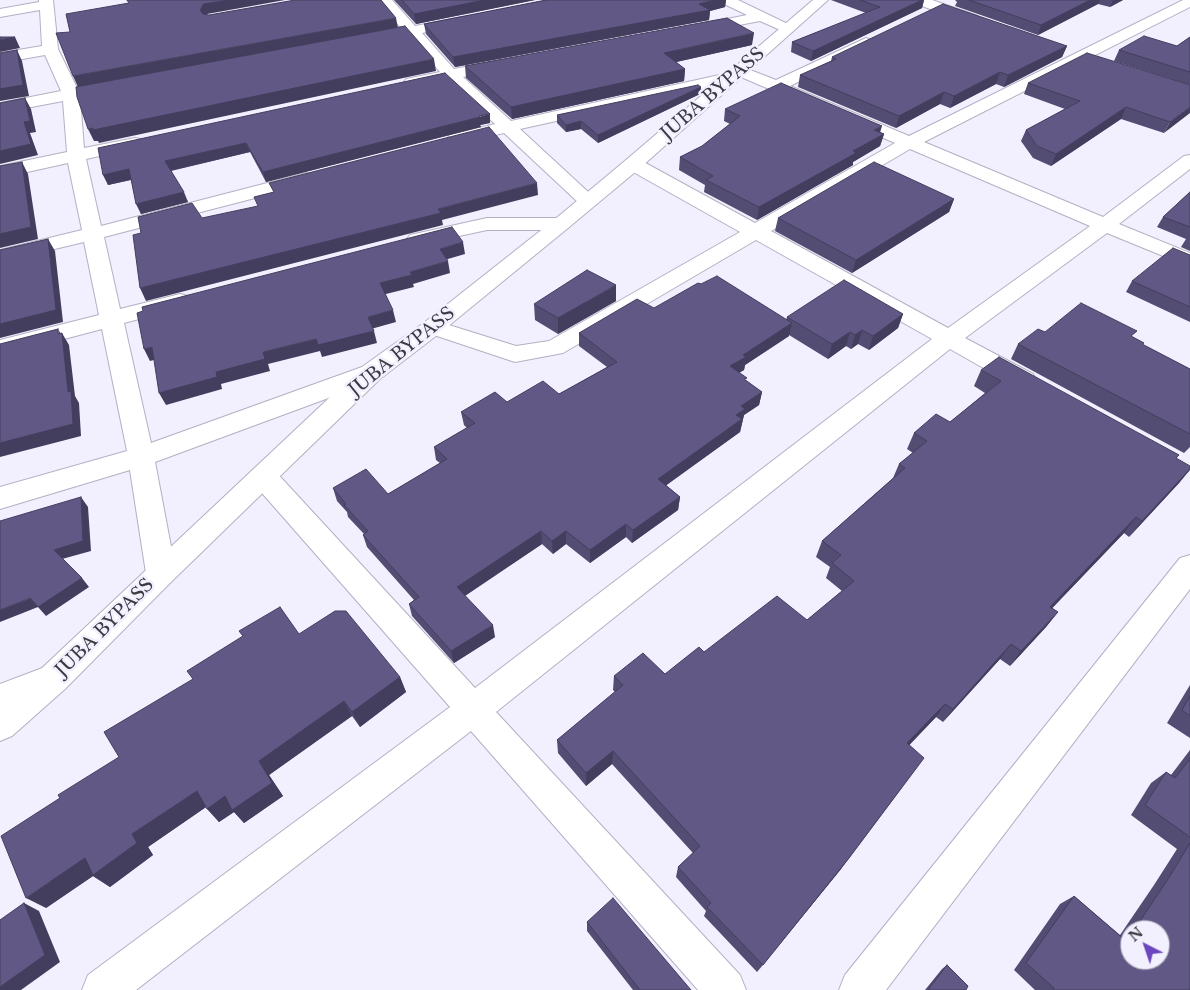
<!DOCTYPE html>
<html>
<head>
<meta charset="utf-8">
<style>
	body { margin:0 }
	#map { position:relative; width:1190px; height:990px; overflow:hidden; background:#f2efff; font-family:"Libre Baskerville",serif }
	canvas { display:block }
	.north { position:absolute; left:1120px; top:920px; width:50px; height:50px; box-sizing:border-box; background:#f2efff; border:1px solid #a9a7b3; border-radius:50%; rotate:319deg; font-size:14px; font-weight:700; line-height:20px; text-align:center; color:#3b3a41 }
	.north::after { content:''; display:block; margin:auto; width:18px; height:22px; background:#6b46bf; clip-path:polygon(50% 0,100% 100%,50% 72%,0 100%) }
</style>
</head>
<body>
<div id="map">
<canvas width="1190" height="990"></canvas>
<div class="north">N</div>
</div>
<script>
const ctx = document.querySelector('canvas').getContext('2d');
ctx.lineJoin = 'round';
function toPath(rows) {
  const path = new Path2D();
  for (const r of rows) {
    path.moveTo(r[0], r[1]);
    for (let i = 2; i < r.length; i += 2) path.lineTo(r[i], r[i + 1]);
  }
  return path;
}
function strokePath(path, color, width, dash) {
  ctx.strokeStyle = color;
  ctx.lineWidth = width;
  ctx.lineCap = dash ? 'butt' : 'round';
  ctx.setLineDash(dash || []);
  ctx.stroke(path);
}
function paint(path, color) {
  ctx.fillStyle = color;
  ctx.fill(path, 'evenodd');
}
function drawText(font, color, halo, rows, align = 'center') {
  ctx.font = font + ' "Libre Baskerville",serif';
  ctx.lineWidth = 5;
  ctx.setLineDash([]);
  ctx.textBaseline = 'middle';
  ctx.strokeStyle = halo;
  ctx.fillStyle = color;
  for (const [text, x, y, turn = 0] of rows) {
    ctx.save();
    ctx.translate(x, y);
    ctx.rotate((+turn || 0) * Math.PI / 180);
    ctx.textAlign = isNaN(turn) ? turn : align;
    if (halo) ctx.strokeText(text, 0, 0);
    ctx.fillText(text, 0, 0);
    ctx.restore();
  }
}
const minor = toPath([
	[39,0,53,0,58,49,77,88,88,86,94,88,96,91,94,94,80,98,84,148,135,138,141,139,144,143,141,147,86,159,101,226,306,173,313,175,315,179,313,183,104,237,120,309,180,294,188,296,191,301,188,306,124,323,151,443,362,367,371,365,380,367,383,373,380,379,155,462,176,573,171,582,161,585,151,582,146,573,130,470,0,509,0,487,127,451,102,329,0,356,0,340,99,315,84,242,0,262,0,250,82,230,68,163,0,178,0,166,67,152,63,101,0,113,0,103,61,91,45,55,0,63,0,53,42,46,40,10,0,17,0,9,39,2,39,0],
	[377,0,392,0,415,26,462,17,467,18,469,21,467,24,422,33,454,69,502,60,508,62,510,65,508,68,463,77,511,121,733,72,734,68,740,66,776,80,866,38,871,40,874,43,871,46,790,86,909,136,1183,0,1190,0,1190,7,924,142,1103,217,1184,156,1190,155,1190,169,1119,224,1190,253,1190,267,1107,233,965,338,1033,374,1036,380,1033,386,1024,388,1015,386,950,349,496,712,740,975,746,990,698,990,471,731,136,990,82,990,88,975,450,707,254,484,250,477,254,470,264,467,274,470,475,688,932,339,756,240,563,353,515,362,425,332,422,327,425,322,433,320,516,346,549,341,740,232,626,168,624,164,626,160,633,158,640,160,755,223,895,143,741,77,739,80,733,82,520,129,598,201,595,205,588,207,581,205,504,133,456,144,450,143,447,139,450,135,495,124,447,80,412,87,406,85,404,82,406,79,440,72,408,36,374,42,369,41,367,38,369,35,401,28,377,0],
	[910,149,1090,226,948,328,771,231,910,149],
	[720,0,738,0,792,26,794,29,792,32,787,33,760,21,697,33,692,32,690,29,692,26,747,15,722,3,720,0],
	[911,0,932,0,978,16,980,19,978,22,968,22,913,3,911,0],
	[487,218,561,218,568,220,571,224,568,228,561,230,487,230,417,245,410,243,407,239,410,235,487,218],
	[1190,555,1190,589,886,990,839,990,845,975,1180,558,1190,555],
	[45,667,57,672,61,682,57,692,0,714,0,684,45,667]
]);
const major = toPath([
	[813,0,828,0,640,168,568,228,441,332,380,379,171,582,65,689,12,736,0,741,0,704,41,669,362,367,425,322,554,220,626,160,813,0]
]);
const wall = toPath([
	[394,0,535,0,416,24],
	[546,0,726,0,725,7,710,11,709,20,455,67,426,34,424,24],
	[831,0,924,0,922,8,811,61,791,52,792,42,866,13],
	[955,0,1123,0,1110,7,1098,4,1038,35,955,6,957,2],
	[1190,37,1190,85,1114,61,1119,50,1177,46],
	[752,45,676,62,685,69,684,81,512,119,466,78,465,66],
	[1067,46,1062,57,1004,87,996,84,950,108,940,104,896,128,798,87,800,75,831,61,832,57],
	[1028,83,1190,85,1164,133,1121,119,1051,166,1033,158,1021,141,1026,130,1065,109,1024,94],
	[701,87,700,94,598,143,581,129,566,132,557,123,557,115],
	[725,109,880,132,884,134,880,146,853,162,853,165,757,220,704,192,705,185,679,170,680,157,702,146,730,124,724,121],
	[490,123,480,125,481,127,266,182,250,152,171,171,188,202,141,214,131,180,108,185,98,148],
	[1190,192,1190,251,1181,247,1186,239,1157,227,1163,217],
	[954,199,949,212,852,273,775,231,778,218],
	[1190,255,1190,322,1126,292,1132,281],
	[701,284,786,320,787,317,903,314,898,328,869,350,858,344,851,349,846,346,828,359,789,335,789,336,745,365,744,370,739,373,746,381,762,392,759,405,744,415,740,432,666,485,680,497,678,510,632,543,626,537,590,563,566,544,553,554,542,544,465,596,495,637,454,663,412,616,409,604,414,600,367,547,363,535,364,534,348,517,347,512,337,501,333,488,388,494,440,463,436,460,434,447,467,428,464,425,461,412,507,402,559,394,607,367,579,346,579,333,654,308],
	[616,301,558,334,535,320,534,304],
	[1045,332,1133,337,1143,345,1190,369,1190,447,1184,453,1011,359,1018,344],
	[981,370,1179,455,1176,458,1190,470,1179,483,1129,537,1124,533,1052,608,1058,612,1046,627,1010,666,1000,659,943,722,936,717,909,745,841,869,757,972,704,916,706,911,676,877,678,867,693,853,612,764,586,786,558,753,557,740,615,692,613,690,614,676,665,674,704,652,807,620,842,591,826,578,830,567,816,557,822,541,893,478,899,464,913,453,907,449,914,433,950,422,985,393,974,386],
	[299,634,400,677,406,692,360,727,352,716,269,775,283,796,244,823,234,812,219,822,206,807,148,847,153,855,110,887,93,876,46,908,60,798],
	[1190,685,1190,738,1167,723],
	[1190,750,1190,990,1035,990,1014,970,1060,904,1074,896,1120,935,1154,885,1177,849,1131,815,1151,783,1166,772,1171,775],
	[1130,930,1160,930,1130,960],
	[587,922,691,990,633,990,587,931],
	[947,965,966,990,925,990,942,969]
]);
const shadedWall = toPath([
	[228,0,285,0,207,14,203,20,200,10,203,4],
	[485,0,535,0,416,24,414,14],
	[715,0,726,0,725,7,710,11,709,20,455,67,453,57,699,4],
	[922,0,924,0,922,8,811,61,813,51],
	[1090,0,1100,0,1098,4,1038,35,1041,25],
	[1113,0,1123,0,1110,7],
	[396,18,398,28,78,87,73,76],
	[754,33,752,45,663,65,664,53],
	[15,37,20,48,0,52,0,40],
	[1067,46,1062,57,1004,87,1008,75],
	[17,50,22,61,29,96,0,101,0,89],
	[434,59,436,71,99,143,98,141,94,141,88,129],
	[685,69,684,81,512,119,511,107],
	[1000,72,996,84,950,108,954,96],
	[701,87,700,94,598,143,598,135],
	[944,92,940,104,896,128,899,116],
	[25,98,31,109,36,132,30,133,38,155,0,164,0,151],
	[1126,107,1121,119,1051,166,1056,154],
	[1190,107,1190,113,1164,133,1170,122],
	[490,114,490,123,480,125,481,127,266,182,263,172],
	[581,121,581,129,566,132,566,125],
	[882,126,879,136,884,134,880,146,853,162,853,165,757,220,759,207,853,151,874,130],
	[246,143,250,152,169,171,165,161],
	[22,162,28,174,38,239,0,248,0,234],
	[129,169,134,179,108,185,103,175],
	[537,183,538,195,442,220,443,225,146,301,140,288,438,209],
	[184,192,188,202,141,214,136,204],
	[954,199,949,212,852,273,856,260],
	[48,239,55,251,63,322,0,338,0,324],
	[463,242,465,254,441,261,440,249],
	[448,261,450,273,413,284,414,287,382,295,380,283,410,272],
	[616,285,616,301,558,334,558,318],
	[393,310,396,322,371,329,368,317],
	[903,314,898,328,869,350,873,336],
	[792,323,789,336,745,365,744,370,728,379,730,366,743,355],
	[58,329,62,336,62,333,69,345,75,396,79,403,81,436,0,457,0,443,68,392],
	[862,330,858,344,851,349,855,335],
	[374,331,377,343,322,357,320,351,268,364,270,371,221,384,222,389,166,405,159,393,216,372,263,352,316,339],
	[850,332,846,346,828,359,832,344],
	[152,347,158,359,150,361,144,349],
	[762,392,759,405,744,415,740,432,657,492,658,479,736,415,741,406],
	[1190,469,1179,483,1129,537,1142,521],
	[81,497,88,507,91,551,62,559,54,550],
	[680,497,678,510,632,543,633,530],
	[1136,517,1124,533,1039,622,1050,607],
	[626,524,626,537,590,563,590,550],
	[541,531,542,544,460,599,457,587],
	[566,531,566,544,553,554,552,541],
	[82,578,89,587,46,616,38,607,0,622,0,610],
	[1058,612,1046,627,1010,666,1021,651],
	[493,625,495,637,454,663,451,651],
	[1011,644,1000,659,943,722,953,709],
	[400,677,406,692,360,727,352,712],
	[344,701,352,716,269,775,283,796,244,823,234,812,219,822,207,809,259,761],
	[945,704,936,717,899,756,907,743],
	[613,751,612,764,586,786,586,773],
	[924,758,841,869,757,972,763,965],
	[197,791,209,805,148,847,153,855,110,887,93,876,46,908,26,898,85,858,132,834],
	[24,903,39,911,60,962,21,990,0,990,0,987]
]);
const building = toPath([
	[127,0,228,0,203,4,200,10,203,14,209,15,295,0,381,0,396,18,73,76,56,33,70,32,66,14,129,3,127,0],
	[402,0,485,0,414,14,402,0],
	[546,0,715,0,699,4,710,10,453,57,424,24,546,0],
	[860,0,922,0,813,51,792,42,880,7,860,0],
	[969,0,1090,0,1041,25,969,0],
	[943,4,1067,46,1008,75,1000,72,954,96,944,92,899,116,800,75,836,59,832,57,943,4],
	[727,18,754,33,664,53,685,69,511,107,465,66,727,18],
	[405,26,434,59,93,130,93,128,88,129,77,97,76,87,405,26],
	[1144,36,1177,46,1190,37,1190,72,1119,50,1144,36],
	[0,37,15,37,0,40,0,37],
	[17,50,23,85,0,89,0,53,17,50],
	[1087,53,1190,85,1190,107,1170,122,1126,107,1056,154,1037,146,1026,130,1080,101,1028,83,1087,53],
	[445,73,490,114,479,116,480,117,263,172,246,143,165,161,184,192,136,204,129,169,103,175,98,148,445,73],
	[781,83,882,126,874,130,884,134,853,151,856,153,759,207,706,180,713,176,680,157,702,146,740,116,725,109,781,83],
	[698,85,701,87,598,135,581,121,566,125,557,115,698,85],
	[25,98,30,121,24,122,31,144,0,151,0,103,25,98],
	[489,127,537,183,438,209,441,213,140,288,133,235,141,233,138,217,192,203,202,218,258,206,254,197,274,192,269,183,489,127],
	[22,162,31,227,0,234,0,166,22,162],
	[874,162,954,199,856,260,778,218,874,162],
	[1190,192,1190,227,1163,217,1190,192],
	[452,227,463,242,440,249,448,261,410,272,412,275,380,283,393,310,368,317,374,331,318,345,316,339,263,352,265,359,216,372,217,377,159,393,152,347,144,349,137,313,143,311,142,307,452,227],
	[48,239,56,310,0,324,0,250,48,239],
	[1173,248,1190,255,1190,307,1132,281,1173,248],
	[587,270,616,285,558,318,534,304,587,270],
	[717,276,792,323,743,355,746,357,730,366,747,378,744,379,762,392,741,406,745,409,736,415,742,419,658,479,680,497,633,530,626,524,590,550,566,531,552,541,541,531,457,587,493,625,451,651,409,604,419,597,363,535,368,531,344,505,346,504,333,488,366,469,388,494,447,459,434,447,475,423,461,412,495,392,507,402,543,381,559,394,617,362,579,333,637,299,654,308,698,283,701,284,717,276],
	[844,280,903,314,873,336,862,330,855,335,850,332,832,344,787,317,844,280],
	[1081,303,1137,331,1131,336,1144,343,1142,344,1190,369,1190,434,1018,344,1038,329,1045,332,1081,303],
	[58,329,58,334,62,333,68,392,71,391,73,424,0,443,0,344,58,329],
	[999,357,1179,455,1176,458,1190,466,1190,469,1142,521,1136,517,1050,607,1058,612,1021,651,1011,644,953,709,945,704,907,743,924,758,849,858,763,965,707,907,711,903,678,867,700,846,613,751,586,773,557,740,623,685,614,676,643,653,665,674,699,647,704,652,777,596,807,620,854,581,832,563,841,555,822,541,905,468,899,464,927,441,914,433,936,414,950,422,1001,381,981,370,999,357],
	[81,497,83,541,54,550,82,578,38,607,30,598,0,610,0,521,81,497],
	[280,607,299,634,335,611,346,611,400,677,352,712,344,701,259,761,272,783,232,810,225,796,207,809,197,791,132,834,137,843,93,875,85,858,26,898,1,836,60,798,58,795,119,757,104,732,193,679,187,671,243,636,239,631,280,607],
	[1190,696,1190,716,1182,710,1190,696],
	[1190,759,1190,837,1145,805,1166,772,1175,778,1190,759],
	[1190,843,1190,990,1053,990,1054,988,1026,963,1074,896,1126,941,1130,935,1130,960,1160,960,1160,930,1134,930,1170,876,1190,843],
	[613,898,691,990,640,990,587,922,613,898],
	[24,903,45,955,0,987,0,920,24,903],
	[947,965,968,986,966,990,928,990,947,965]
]);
const streetNames = [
	["JUBA BYPASS",713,94,-41],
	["JUBA BYPASS",402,352,-39],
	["JUBA BYPASS",105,628,-45]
];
strokePath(minor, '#b3b0c3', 2);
strokePath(major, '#b3b0c3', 2);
paint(minor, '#fff');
paint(major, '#fff');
paint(wall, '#534c73');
paint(shadedWall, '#443e5e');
paint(building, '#615886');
strokePath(building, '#443e5e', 1);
drawText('18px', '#3b3a41', '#f2efff', streetNames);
</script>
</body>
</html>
